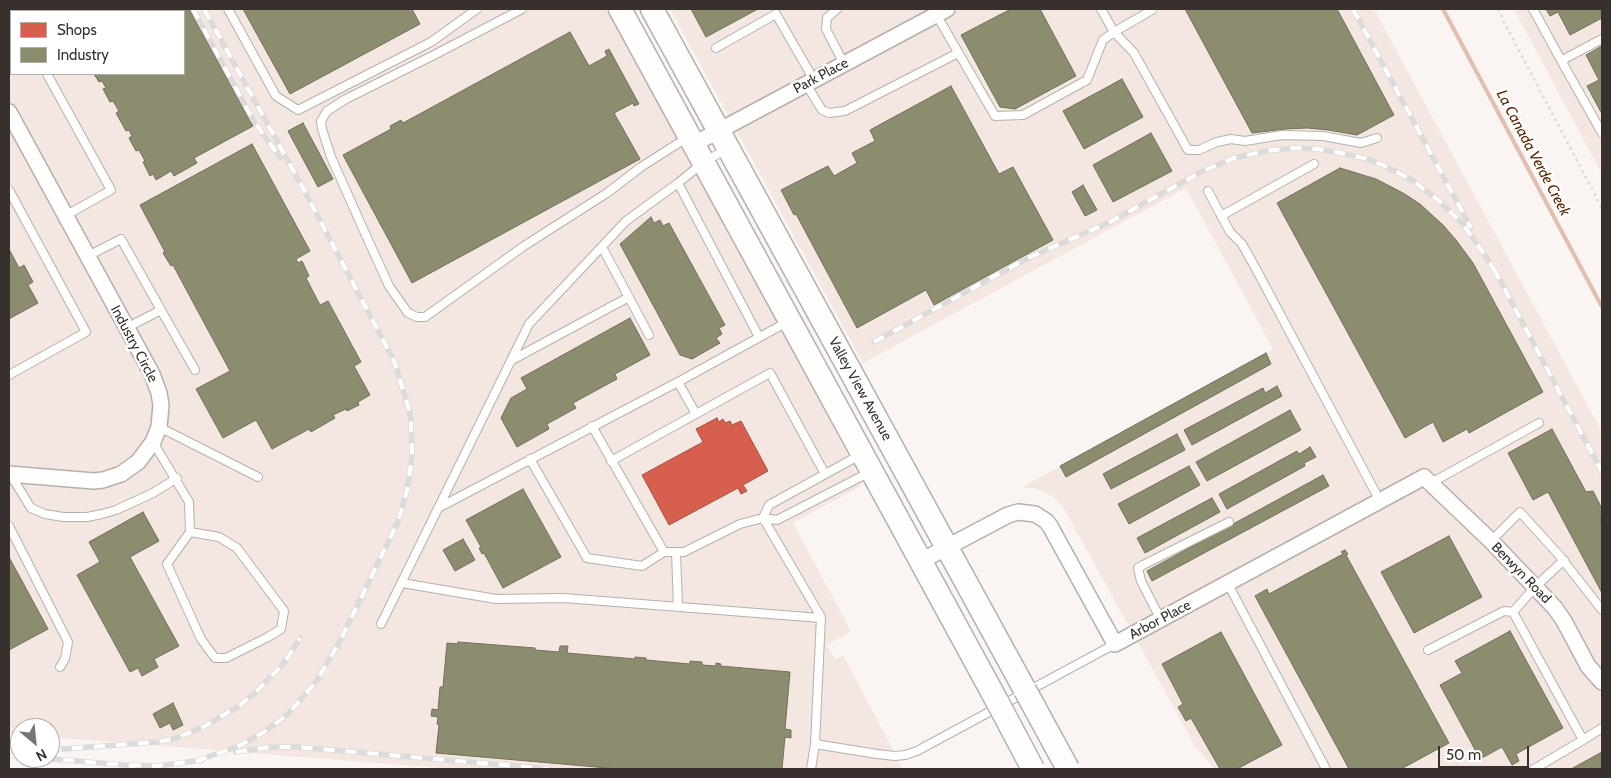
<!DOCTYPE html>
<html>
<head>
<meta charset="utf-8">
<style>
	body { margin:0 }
	#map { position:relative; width:1611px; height:778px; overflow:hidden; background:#faf5f2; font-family:Cabin,sans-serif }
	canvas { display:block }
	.frame { position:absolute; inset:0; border:10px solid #37302d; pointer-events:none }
	.legend { position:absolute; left:10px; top:10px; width:175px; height:65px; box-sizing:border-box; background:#fff; border:1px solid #afacab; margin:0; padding:6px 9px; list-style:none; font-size:15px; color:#37302d }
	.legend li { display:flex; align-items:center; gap:10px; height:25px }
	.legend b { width:25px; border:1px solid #afacab }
	.north { position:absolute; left:10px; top:718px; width:50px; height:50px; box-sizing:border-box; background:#fff; border:1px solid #afacab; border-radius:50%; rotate:152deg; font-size:14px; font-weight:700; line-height:20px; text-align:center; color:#37302d }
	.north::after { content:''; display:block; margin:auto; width:18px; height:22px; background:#7b7572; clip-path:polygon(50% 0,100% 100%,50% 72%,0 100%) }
	.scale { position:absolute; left:1438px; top:746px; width:91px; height:22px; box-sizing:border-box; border:2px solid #37302d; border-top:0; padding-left:6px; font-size:15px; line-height:18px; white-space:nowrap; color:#37302d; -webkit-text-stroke:4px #fff; paint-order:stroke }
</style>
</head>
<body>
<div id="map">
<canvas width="1611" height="778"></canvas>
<div class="frame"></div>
<ul class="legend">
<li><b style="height:14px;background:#d6604d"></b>Shops</li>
<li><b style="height:14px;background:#8c8c6e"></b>Industry</li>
</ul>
<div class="north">N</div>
<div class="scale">50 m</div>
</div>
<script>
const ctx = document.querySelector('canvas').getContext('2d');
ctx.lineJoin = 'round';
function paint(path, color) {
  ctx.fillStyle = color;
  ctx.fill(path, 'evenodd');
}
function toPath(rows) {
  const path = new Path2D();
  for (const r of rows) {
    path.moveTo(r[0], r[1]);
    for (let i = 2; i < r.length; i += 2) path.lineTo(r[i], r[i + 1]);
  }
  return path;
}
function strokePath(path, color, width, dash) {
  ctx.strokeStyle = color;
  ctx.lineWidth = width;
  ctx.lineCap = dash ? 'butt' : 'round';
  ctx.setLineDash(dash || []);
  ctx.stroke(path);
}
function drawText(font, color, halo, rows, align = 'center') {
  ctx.font = font + ' Cabin,sans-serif';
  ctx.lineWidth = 5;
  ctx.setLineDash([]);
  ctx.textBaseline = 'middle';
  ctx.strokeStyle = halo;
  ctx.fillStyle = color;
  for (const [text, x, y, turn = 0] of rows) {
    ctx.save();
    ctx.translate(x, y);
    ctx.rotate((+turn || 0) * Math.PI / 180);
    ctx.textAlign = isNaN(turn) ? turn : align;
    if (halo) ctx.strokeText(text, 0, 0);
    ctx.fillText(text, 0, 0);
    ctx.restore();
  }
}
const built = toPath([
	[9,9,611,9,720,208,863,485,793,523,851,631,827,645,835,659,843,655,903,769,452,769,50,737,50,728,20,728,20,735,9,734],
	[11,11,184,11,184,74,11,74],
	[670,9,1374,9,1602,432,1602,769,1214,769,1195,746,1064,509,1057,500,1048,494,1036,489,1022,487,1273,349,1186,188,863,363],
	[1514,9,1602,9,1602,174]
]);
const shops = toPath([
	[717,418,719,422,723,419,725,423,730,421,732,425,741,421,768,471,743,485,747,491,741,494,738,488,669,525,642,475,703,442,696,429,717,418]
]);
const industry = toPath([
	[62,9,189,9,253,126,194,158,197,163,174,176,171,171,156,180,153,174,150,176,143,162,145,161,139,150,136,151,129,138,132,136,129,130,126,131,116,113,119,111,113,101,110,102,103,89,106,88,102,81,99,82,94,74,184,74,184,11,64,11,62,9],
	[243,9,412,9,420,24,290,94,243,9],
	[691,9,758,9,706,37,691,9],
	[1011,9,1040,9,1076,76,1015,109,1000,107,961,35,1011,9],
	[1185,9,1337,9,1394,115,1357,135,1328,130,1307,128,1285,129,1252,133,1185,9],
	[1546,9,1602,9,1602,18,1570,35,1558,12,1550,16,1546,9],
	[570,32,589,66,607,56,605,51,609,49,639,104,634,106,633,103,614,113,640,159,412,283,343,155,391,129,390,126,401,120,403,123,570,32],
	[1602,46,1602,114,1587,86,1599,80,1586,55,1602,46],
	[1122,79,1143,117,1084,149,1063,111,1122,79],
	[951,86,999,174,1013,167,1053,240,934,305,926,290,857,328,796,214,794,215,781,190,828,166,834,176,857,163,852,153,875,141,870,130,951,86],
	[303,123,333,179,318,187,288,131,303,123],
	[1151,133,1172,171,1113,202,1093,165,1151,133],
	[252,144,310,251,296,259,298,263,302,261,309,276,306,278,320,305,328,301,361,362,354,366,370,395,358,402,359,405,347,411,346,409,333,415,335,418,311,432,309,429,272,449,256,420,223,438,196,389,230,371,173,265,171,266,163,253,165,252,140,205,252,144],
	[1340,168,1376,179,1403,193,1420,204,1443,225,1456,240,1473,263,1543,392,1469,433,1467,429,1443,442,1433,422,1405,438,1277,203,1340,168],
	[1083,185,1097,210,1085,216,1072,192,1083,185],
	[651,217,654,223,660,220,663,226,669,223,725,325,719,328,722,334,716,338,720,343,692,359,680,355,620,244,651,217],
	[9,249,19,268,24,265,33,282,28,285,38,303,9,319,9,249],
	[630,318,650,355,615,374,617,379,573,403,576,408,547,424,549,429,517,447,501,418,511,398,527,389,521,378,630,318],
	[1266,353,1271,364,1066,477,1060,466,1266,353],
	[1277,386,1282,396,1192,445,1184,430,1263,388,1265,393,1277,386],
	[1290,410,1301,430,1207,481,1196,462,1290,410],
	[1552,429,1586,492,1593,491,1602,509,1602,518,1600,519,1602,523,1602,593,1548,492,1533,500,1508,453,1552,429],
	[1177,434,1185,450,1111,489,1103,474,1177,434],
	[1310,447,1316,457,1304,463,1305,466,1227,509,1219,494,1297,451,1299,454,1310,447],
	[1189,466,1200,485,1129,524,1118,504,1189,466],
	[1323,475,1329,486,1152,581,1147,571,1323,475],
	[523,489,561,557,503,588,484,553,482,554,479,548,481,547,466,520,523,489],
	[1212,498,1220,512,1145,553,1137,538,1212,498],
	[143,512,159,541,130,557,179,646,154,659,158,667,142,676,138,668,130,672,77,575,100,562,89,542,143,512],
	[1449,536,1482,597,1414,633,1381,572,1449,536],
	[463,539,475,560,455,571,443,550,463,539],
	[1345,550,1348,554,1346,555,1449,743,1401,769,1349,769,1255,596,1267,589,1269,594,1343,554,1341,552,1345,550],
	[9,557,48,629,9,650,9,557],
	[1510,631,1563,728,1516,754,1519,761,1512,765,1502,747,1480,759,1440,685,1462,673,1455,661,1510,631],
	[1221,632,1282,745,1237,769,1220,769,1191,718,1186,721,1178,707,1183,704,1162,664,1221,632],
	[458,642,535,648,535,650,559,652,560,646,568,646,567,653,635,659,635,657,646,658,646,660,690,664,690,661,702,662,702,665,716,666,716,663,721,664,720,666,790,672,785,729,791,730,791,738,785,737,782,769,619,769,436,753,439,725,437,724,438,717,431,716,432,709,438,710,440,687,443,687,447,643,458,644,458,642],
	[173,703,183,725,173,730,170,723,160,728,153,714,173,703],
	[1602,752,1602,769,1571,769,1602,752]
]);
const stream = toPath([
	[1443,9,1602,307]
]);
const path = toPath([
	[1498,9,1504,22,1602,208]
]);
const service = toPath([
	[12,9,13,11],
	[228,9,276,96,298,110,431,42,477,9],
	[522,9,434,55,346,99,327,111,321,121,322,129,331,157,364,231,389,286,408,313,417,317,425,317,524,246,607,193,641,167,688,137],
	[837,9,827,18,826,29,844,64],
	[1101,9,1114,32,1134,53,1188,150,1199,150,1217,142,1231,139,1245,141,1282,135,1323,136,1361,143,1377,138],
	[1533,9,1562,62],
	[936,14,995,116,1023,115,1087,80,1103,40,1114,32,1152,10,1151,9],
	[1602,39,1566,58,1562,62,1602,133],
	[716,48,776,14,814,80],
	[47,74,111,190,65,216],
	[806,84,822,110,829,113,845,111,958,53],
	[678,183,759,337],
	[9,190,86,332,9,375],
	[1208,191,1230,232,1242,244,1256,269,1380,501],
	[1221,216,1314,164],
	[602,247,649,335],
	[88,256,121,239,161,310],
	[126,328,161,310,195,370],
	[512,360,629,297],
	[678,382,696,414],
	[592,426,664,552,684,552,740,524,763,518,777,520,870,472],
	[159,427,258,477],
	[153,442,189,502,190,532,167,564,201,639,215,658,226,658,268,637,281,629,284,611,237,548,219,537,190,532],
	[530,459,587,558,642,566,664,552],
	[611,461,770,373,825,474],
	[10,474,31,508,45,514,63,517,87,517,102,514,116,510,153,493,177,478],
	[1431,483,1539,423],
	[440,507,678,382,789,321],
	[763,518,821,617,815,744,877,754,895,756,905,755,917,751,1115,644],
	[763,518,769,505,860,455],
	[9,526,68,642,65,659,60,667],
	[1491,541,1520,512,1559,555,1602,610],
	[676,552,678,607],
	[402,583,496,599,564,598,821,618],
	[1228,584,1326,769],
	[1161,620,1141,581,1138,568,1143,565,1229,522],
	[381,624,529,324,626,221,678,183,704,162,727,149],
	[1428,650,1504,611,1513,612],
	[1583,740,1602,728],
	[811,769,815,744],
	[1534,769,1583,740,1513,612,1535,587,1564,560]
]);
const minor = toPath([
	[9,112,152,374,159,393,161,405,159,427,153,442,138,462,121,474,103,480,94,481,9,474],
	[694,144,947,9],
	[921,561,1008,515,1018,512,1035,514,1046,521,1050,526,1115,644,1424,477,1491,541,1555,608,1564,621,1588,666,1602,682]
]);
const primary = toPath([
	[620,9,998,703],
	[652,9,1025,690]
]);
const rail = toPath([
	[193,9,253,120,280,158],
	[1353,9,1471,228],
	[1494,269,1602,472],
	[874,342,1030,257,1108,223,1205,170,1234,158,1266,151,1295,148,1318,149,1341,153,1367,159,1385,166,1412,180,1437,199,1462,223,1482,251,1497,274],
	[9,734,20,740],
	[50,750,158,742,176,738,203,727,239,706,256,692,284,663,300,638],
	[236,752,270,747,298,747,549,769],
	[9,755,20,756],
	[41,758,135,766],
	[196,761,239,746,264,732,287,715,316,682,339,643,398,522,407,491,412,457,411,420,408,406,394,361,304,190,204,9],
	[130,765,158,766,202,760]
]);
const primaryBridge = toPath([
	[1025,690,1068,769],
	[998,703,1033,769]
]);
const streetNames = [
	["Park Place",821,76,-28],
	["Industry Circle",134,344,62],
	["Valley View Avenue",860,389,61],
	["Berwyn Road",1521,573,46],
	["Arbor Place",1160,620,-28]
];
const waterNames = [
	["La Canada Verde Creek",1533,153,62]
];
paint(built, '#f4e7e1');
paint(shops, '#d6604d');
strokePath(shops, '#a65243', 1);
paint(industry, '#8c8c6e');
strokePath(industry, '#72705a', 1);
strokePath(stream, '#e0bfae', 4);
strokePath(service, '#b5b0ad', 10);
strokePath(minor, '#b5b0ad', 18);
strokePath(primary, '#b5b0ad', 25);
strokePath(path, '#dbd9d8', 2.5, [2.5, 4]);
strokePath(service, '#fefefd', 8);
strokePath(minor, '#fefefd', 15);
strokePath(primary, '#fefefd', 22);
strokePath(rail, '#dcdbda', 5.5);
strokePath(rail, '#fff', 4, [11]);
strokePath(primaryBridge, '#b5b0ad', 25, []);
strokePath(primaryBridge, '#fefefd', 22);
drawText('14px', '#37302d', '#fff', streetNames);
drawText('italic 15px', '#5e2702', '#fff', waterNames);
</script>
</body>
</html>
